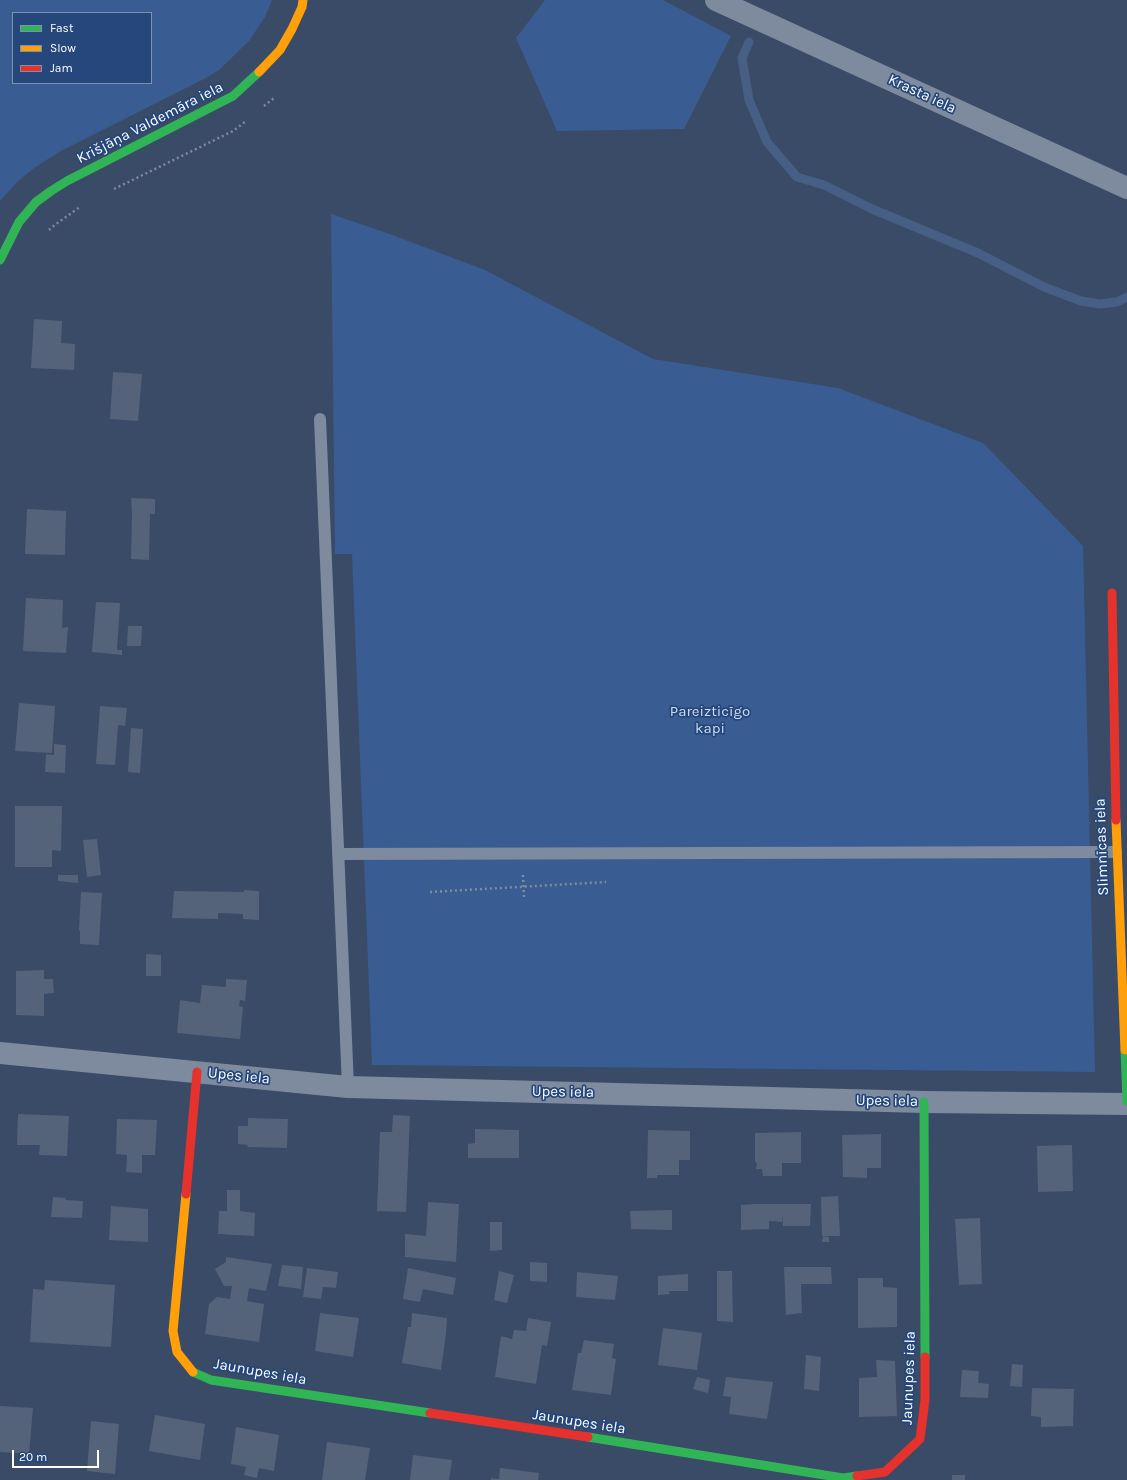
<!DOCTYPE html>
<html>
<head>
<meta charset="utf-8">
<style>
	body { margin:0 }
	#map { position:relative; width:1127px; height:1480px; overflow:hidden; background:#394b67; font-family:Karla,sans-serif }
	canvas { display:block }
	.legend { position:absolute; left:12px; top:12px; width:140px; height:72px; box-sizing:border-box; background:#25477b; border:1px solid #7c91b0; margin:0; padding:5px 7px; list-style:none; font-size:12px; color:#fff }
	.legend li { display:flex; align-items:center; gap:8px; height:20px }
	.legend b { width:20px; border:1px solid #7c91b0 }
	.scale { position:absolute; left:12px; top:1450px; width:87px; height:18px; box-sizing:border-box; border:2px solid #fff; border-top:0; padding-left:5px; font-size:12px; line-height:14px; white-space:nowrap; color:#fff; -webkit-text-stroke:3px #25477b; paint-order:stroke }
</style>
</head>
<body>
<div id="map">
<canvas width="1127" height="1480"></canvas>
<ul class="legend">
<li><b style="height:5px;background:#30b455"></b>Fast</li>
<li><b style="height:5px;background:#ff9f0a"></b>Slow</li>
<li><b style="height:5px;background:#e5322d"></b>Jam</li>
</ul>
<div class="scale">20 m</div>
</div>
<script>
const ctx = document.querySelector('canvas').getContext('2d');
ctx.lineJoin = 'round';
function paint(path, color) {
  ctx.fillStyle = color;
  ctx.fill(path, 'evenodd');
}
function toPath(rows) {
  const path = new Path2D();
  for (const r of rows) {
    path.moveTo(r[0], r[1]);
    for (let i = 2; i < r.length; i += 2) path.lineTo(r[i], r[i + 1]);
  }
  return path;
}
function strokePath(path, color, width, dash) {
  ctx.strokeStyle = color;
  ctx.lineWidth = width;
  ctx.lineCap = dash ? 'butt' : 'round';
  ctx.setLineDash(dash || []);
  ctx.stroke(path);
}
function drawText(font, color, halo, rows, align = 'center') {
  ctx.font = font + ' Karla,sans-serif';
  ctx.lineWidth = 3.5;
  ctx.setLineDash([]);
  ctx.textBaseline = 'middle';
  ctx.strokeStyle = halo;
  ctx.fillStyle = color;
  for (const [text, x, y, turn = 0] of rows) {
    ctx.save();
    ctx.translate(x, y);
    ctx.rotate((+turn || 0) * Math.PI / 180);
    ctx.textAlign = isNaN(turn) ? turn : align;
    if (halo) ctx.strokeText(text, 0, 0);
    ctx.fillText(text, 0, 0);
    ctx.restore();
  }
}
const green = toPath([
	[0,0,272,0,265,17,249,41,219,70,206,78,59,152,34,168,17,182,0,201],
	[13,13,151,13,151,83,13,83],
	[545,0,663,0,731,36,684,129,557,131,516,38],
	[331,214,387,233,485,270,653,359,838,388,983,443,1083,546,1095,1072,372,1065,352,554,335,554]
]);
const stream = toPath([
	[749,42,742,58,749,100,767,142,797,177,824,185,872,209,978,253,1044,287,1081,301,1100,304,1117,302,1127,297]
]);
const building = toPath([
	[34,319,62,321,61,343,75,344,74,370,31,368],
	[113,372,142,374,138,421,110,419],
	[131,498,155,499,155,514,150,514,149,560,131,559,132,513],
	[27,509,66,511,65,555,25,554],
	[26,598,63,600,62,628,68,627,66,653,23,651],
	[96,602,120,603,117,650,122,650,122,655,92,652],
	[128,626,142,626,141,646,127,646],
	[19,703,55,706,52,753,15,751],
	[100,706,127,708,125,726,118,725,115,765,96,764],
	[131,728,143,729,140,773,128,772],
	[54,744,66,745,65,773,45,772,46,754,54,755],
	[15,806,62,806,61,851,52,850,52,867,15,867],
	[97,839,101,875,87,877,83,840],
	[58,875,78,875,78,883,58,881],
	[244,890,259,891,259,920,243,919,243,914,218,913,218,919,172,918,174,891,244,892],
	[81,892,102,893,99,945,80,944,80,931,79,930],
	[146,954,161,955,161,976,146,976],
	[44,970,44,979,53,979,54,993,44,994,44,1016,16,1015,16,971],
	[226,979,247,980,245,1001,240,1000,239,1006,243,1007,240,1039,177,1033,180,1000,200,1003,202,985,226,987],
	[18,1114,69,1116,67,1156,39,1155,40,1145,17,1145],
	[393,1115,410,1116,406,1212,377,1211,380,1132,392,1132],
	[248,1118,288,1119,287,1148,247,1147,248,1145,238,1144,238,1126,248,1126],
	[117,1119,157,1120,155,1155,142,1155,142,1173,126,1172,127,1155,116,1154],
	[475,1129,519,1130,519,1158,468,1158,468,1144,475,1143],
	[648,1130,690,1131,690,1160,679,1160,679,1175,657,1175,657,1178,647,1178],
	[801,1132,801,1163,782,1163,782,1176,763,1176,762,1169,756,1169,757,1163,755,1162,755,1133],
	[881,1134,881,1168,867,1168,867,1178,843,1177,842,1135],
	[1072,1145,1073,1191,1038,1192,1037,1146],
	[227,1190,240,1190,240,1211,255,1213,254,1236,218,1234,219,1211,227,1211],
	[838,1196,840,1236,822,1236,821,1197],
	[53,1197,66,1198,65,1200,83,1201,82,1218,51,1217],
	[428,1202,459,1204,456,1262,405,1257,405,1234,426,1236],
	[755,1204,811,1204,810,1226,783,1226,782,1213,782,1222,769,1221,769,1229,741,1230,741,1205],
	[111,1206,148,1209,148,1242,109,1240],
	[672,1210,672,1230,631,1229,630,1211],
	[980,1218,982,1284,959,1285,955,1219],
	[490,1222,502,1222,502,1250,490,1251],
	[823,1236,829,1237,829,1242,822,1242],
	[226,1257,272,1264,266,1291,249,1288,247,1301,264,1304,259,1342,205,1334,209,1304,217,1297,230,1299,232,1286,224,1286,215,1269,226,1262],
	[530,1262,547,1263,547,1282,530,1281],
	[282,1265,303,1267,301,1289,278,1286],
	[784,1267,831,1267,832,1284,801,1284,802,1313,786,1315],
	[307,1268,338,1272,336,1288,323,1287,321,1299,303,1297],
	[408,1268,456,1278,453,1295,423,1289,420,1302,403,1299],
	[499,1271,514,1275,507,1303,494,1300],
	[717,1271,732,1271,733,1322,717,1321],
	[577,1272,618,1276,615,1300,576,1297],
	[688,1274,688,1291,669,1291,670,1294,658,1295,658,1276],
	[858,1278,883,1278,883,1287,897,1288,897,1327,858,1328],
	[45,1280,115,1285,111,1347,30,1342,33,1289,44,1290],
	[320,1313,359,1318,353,1357,315,1351],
	[412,1313,447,1318,446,1333,441,1370,402,1363,408,1327,411,1327],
	[528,1318,551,1322,547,1346,542,1345,536,1384,495,1377,501,1336,512,1339,514,1330,526,1331],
	[663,1328,702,1333,697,1370,658,1365],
	[584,1340,614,1344,612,1358,616,1359,611,1395,572,1390,578,1353,581,1353],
	[806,1355,821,1357,819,1391,804,1389],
	[876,1360,895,1361,897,1416,859,1417,859,1378,877,1377],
	[1012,1364,1023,1365,1022,1387,1010,1386],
	[962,1370,979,1371,978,1383,989,1384,988,1398,960,1397],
	[697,1377,710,1380,708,1393,693,1389],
	[726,1377,773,1382,767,1419,729,1414,731,1397,723,1396],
	[1032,1388,1074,1389,1073,1426,1041,1427,1041,1417,1031,1416],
	[0,1406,33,1408,29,1454,0,1452],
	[155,1415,205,1424,200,1460,149,1451],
	[91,1421,119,1424,115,1474,87,1471],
	[236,1427,279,1435,274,1471,259,1468,257,1478,244,1475,246,1467,231,1464],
	[327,1442,370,1448,365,1480,322,1480],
	[413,1455,452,1460,449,1480,410,1480],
	[500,1468,539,1473,538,1480,491,1480,491,1478,499,1479],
	[952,1475,965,1475,965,1480,952,1480]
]);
const path = toPath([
	[264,106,274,98],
	[114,189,233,131,246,121],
	[49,230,56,224,80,207],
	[523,875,524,897],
	[430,892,606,882]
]);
const lane = toPath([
	[320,419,348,1087],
	[338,854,1116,852]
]);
const street = toPath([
	[716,0,1127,188],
	[0,1053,348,1087,924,1102,1127,1104]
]);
const fast = toPath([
	[0,260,19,222,36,202,51,191,67,181,233,96,259,72],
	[1125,1050,1127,1101],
	[924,1102,925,1357],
	[193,1372,211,1380,430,1413],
	[588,1437,843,1478,857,1476]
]);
const slow = toPath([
	[259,72,280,50,292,29,302,7,303,0],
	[1116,820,1125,1050],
	[186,1194,173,1331,177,1352,193,1372]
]);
const jam = toPath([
	[1112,593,1116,820],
	[186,1194,197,1072],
	[430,1413,588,1437],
	[857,1476,885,1472,920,1439,925,1400,925,1357]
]);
const streetNames = [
	["Krasta iela",922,94,25],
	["Krišjāņa Valdemāra iela",150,123,-27],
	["Slimnīcas iela",1102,847,-92],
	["Upes iela",239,1076,6],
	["Upes iela",563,1092,1],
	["Upes iela",887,1101,1],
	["Jaunupes iela",260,1372,10],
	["Jaunupes iela",909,1378,-88],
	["Jaunupes iela",579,1422,9]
];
const parkNames = [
	["Pareizticīgo",710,712],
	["kapi",710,729]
];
paint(green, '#395c92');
strokePath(stream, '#475f84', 9);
paint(building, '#546379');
strokePath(path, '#7e8b9e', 2.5, [2, 3]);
strokePath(lane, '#7e8b9e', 12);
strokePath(street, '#7e8b9e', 22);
strokePath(fast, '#30b455', 9);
strokePath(slow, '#ff9f0a', 9);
strokePath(jam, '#e5322d', 9);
drawText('15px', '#fff', '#25477b', streetNames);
drawText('15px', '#ccdcf4', '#25477b', parkNames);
</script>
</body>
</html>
